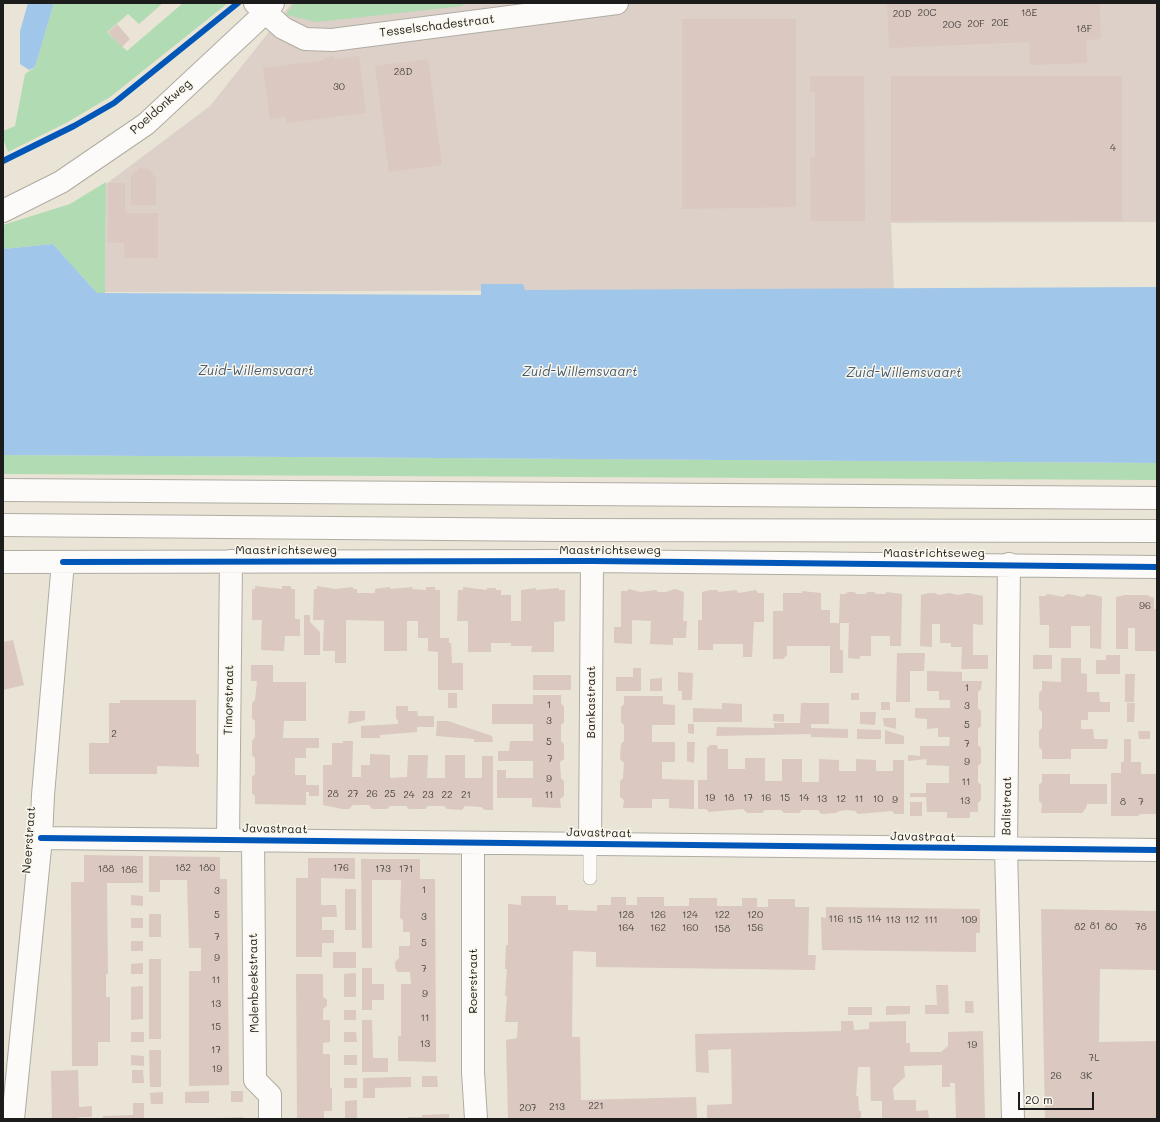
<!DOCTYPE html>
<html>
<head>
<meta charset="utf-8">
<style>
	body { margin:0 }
	#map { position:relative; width:1160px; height:1122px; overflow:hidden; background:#e9e4d5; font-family:Mali,sans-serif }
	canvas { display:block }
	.frame { position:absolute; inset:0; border:4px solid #1c1c1c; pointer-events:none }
	.scale { position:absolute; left:1018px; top:1092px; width:76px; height:18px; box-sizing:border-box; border:2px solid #1c1c1c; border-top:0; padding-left:5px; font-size:12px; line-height:14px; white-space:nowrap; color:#1c1c1c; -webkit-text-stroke:3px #fbf7ec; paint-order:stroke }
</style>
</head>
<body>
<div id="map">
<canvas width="1160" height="1122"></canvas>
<div class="frame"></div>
<div class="scale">20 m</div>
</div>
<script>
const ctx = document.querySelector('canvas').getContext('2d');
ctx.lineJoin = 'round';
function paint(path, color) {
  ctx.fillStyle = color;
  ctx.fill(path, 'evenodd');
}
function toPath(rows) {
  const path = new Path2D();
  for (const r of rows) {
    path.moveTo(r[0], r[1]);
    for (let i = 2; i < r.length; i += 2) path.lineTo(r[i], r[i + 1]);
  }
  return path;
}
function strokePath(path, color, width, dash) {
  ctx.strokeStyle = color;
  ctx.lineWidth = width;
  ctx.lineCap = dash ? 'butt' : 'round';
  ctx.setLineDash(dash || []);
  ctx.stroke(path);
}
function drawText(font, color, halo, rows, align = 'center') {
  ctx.font = font + ' Mali,sans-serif';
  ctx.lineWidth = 3;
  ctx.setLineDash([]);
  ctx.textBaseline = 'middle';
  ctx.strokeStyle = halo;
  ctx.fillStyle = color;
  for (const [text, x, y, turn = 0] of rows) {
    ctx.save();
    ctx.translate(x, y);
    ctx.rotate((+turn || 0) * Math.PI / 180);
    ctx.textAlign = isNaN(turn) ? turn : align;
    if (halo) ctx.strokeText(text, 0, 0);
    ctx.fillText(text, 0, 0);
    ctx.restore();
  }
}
const industrial = toPath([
	[292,3,1157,3,1157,222,891,223,894,289,105,292,106,184,210,106]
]);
const green = toPath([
	[54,3,163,3,139,24,128,14,107,32,127,51,183,3,228,3,110,97,66,123,8,152,3,138,3,131,15,126,25,74,35,67],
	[294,3,463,3,463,6,317,22,286,15],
	[106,182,105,293,97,293,53,244,3,249,3,225,70,204],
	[3,455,1157,463,1157,480,3,474]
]);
const water = toPath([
	[28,3,54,3,35,67,29,70,20,64,20,31],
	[53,244,97,293,481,295,481,284,523,284,525,290,1157,287,1157,463,3,455,3,249]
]);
const building = toPath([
	[887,3,1100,3,1101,39,1086,40,1087,63,1030,65,1029,42,889,48],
	[682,19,796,19,796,207,682,209],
	[117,24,130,39,122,47,108,32],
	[334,56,334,59,359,56,366,113,287,123,286,117,270,119,263,68,325,60,325,58],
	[428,59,442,165,389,172,375,66],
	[810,76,864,76,865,221,811,221,810,157,815,157,815,92,810,92],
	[891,76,1122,76,1122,221,891,221],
	[139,168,149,169,156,179,156,205,131,205,131,176],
	[108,183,125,183,125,213,158,213,158,258,125,258,124,243,108,243],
	[255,586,282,589,282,586,291,586,291,589,295,589,295,619,300,619,300,636,285,636,284,651,261,650,262,620,252,620,252,589,255,589],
	[317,586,335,589,353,587,353,589,357,589,357,593,375,593,375,589,390,587,390,589,413,587,412,589,426,590,426,587,435,587,435,590,440,590,440,638,449,638,449,643,451,643,452,663,463,663,463,690,438,690,438,652,428,651,428,638,418,638,418,621,407,621,407,651,384,651,384,621,346,620,346,663,335,663,335,651,323,651,324,620,313,620,314,589,317,589],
	[463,587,487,590,487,588,496,588,496,590,501,590,501,595,511,595,511,621,521,621,521,590,536,588,536,590,559,588,559,590,565,590,565,621,554,622,554,652,531,652,532,646,511,646,511,643,491,643,491,652,468,652,468,621,457,621,458,590,463,590],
	[629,589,640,592,656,590,658,592,666,592,675,589,684,592,683,621,687,621,686,638,673,638,673,645,650,644,651,621,632,620,632,644,614,643,614,627,621,627,621,591,627,591],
	[710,590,717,590,719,592,736,590,739,593,756,590,758,593,764,593,764,622,754,622,752,657,743,657,743,644,713,644,713,650,698,650,698,620,702,620,702,592],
	[802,591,821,593,821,610,830,610,830,623,839,623,840,594,845,594,848,592,854,592,857,594,865,594,868,592,874,592,877,594,885,594,887,592,902,594,901,646,890,646,890,636,871,636,871,656,860,656,860,659,848,658,849,623,840,623,840,650,843,650,843,673,830,673,830,646,787,646,787,655,783,659,773,659,773,611,783,611,783,593,802,593],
	[929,593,935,593,938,595,949,593,958,595,968,593,983,596,983,625,973,624,973,655,988,655,988,669,961,669,962,647,951,647,951,643,940,643,940,624,932,624,932,647,920,646,921,595],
	[1048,594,1063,597,1067,594,1074,595,1083,597,1087,594,1094,595,1102,597,1101,649,1090,648,1090,626,1071,626,1071,648,1049,648,1049,625,1040,625,1039,596,1045,596],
	[1125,595,1147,595,1154,598,1154,609,1157,609,1157,651,1135,651,1135,628,1128,628,1128,649,1116,649,1116,597],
	[304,615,310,615,310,622,320,632,320,655,304,655],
	[13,640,24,685,3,690,3,642],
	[897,653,925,653,924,671,910,671,910,702,896,702],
	[1033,655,1052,655,1052,669,1033,669],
	[1106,655,1120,655,1120,674,1096,674,1096,660,1106,660],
	[1061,658,1081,658,1081,673,1087,674,1087,692,1099,692,1100,702,1110,702,1110,712,1088,712,1088,720,1081,720,1081,729,1093,729,1094,739,1108,739,1107,749,1071,749,1071,759,1042,759,1042,750,1039,747,1039,731,1042,728,1042,712,1039,709,1039,693,1042,690,1042,681,1061,682],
	[251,665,273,665,273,682,306,682,306,721,284,721,283,738,319,738,319,748,306,748,306,758,295,758,295,775,306,775,306,785,319,785,319,796,309,796,309,792,306,792,306,805,255,804,255,796,252,793,252,777,255,774,255,758,252,755,252,741,255,737,255,721,252,718,252,703,255,700,257,681,251,681],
	[633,668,641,668,641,691,616,691,616,677,633,677],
	[927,671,962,672,962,681,982,681,981,689,978,692,978,708,981,711,981,726,978,729,978,745,981,748,981,763,978,766,978,782,981,785,981,800,978,803,978,812,970,812,970,818,947,818,947,812,927,812,926,797,910,797,910,793,926,793,926,783,949,783,949,766,926,765,927,759,908,761,908,755,920,756,920,746,949,746,950,737,938,737,938,728,927,729,927,719,915,718,915,708,950,708,950,700,939,700,939,691,927,691],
	[678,672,693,673,692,700,682,700,682,691,678,691],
	[1125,674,1135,674,1134,702,1125,702],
	[533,675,571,675,571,690,533,690],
	[662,678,662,691,650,691,650,679],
	[448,693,457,693,457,708,448,708],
	[851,693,859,693,859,700,851,700],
	[533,695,561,695,561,703,564,707,564,722,561,725,561,741,564,744,564,759,560,762,561,778,564,781,564,796,560,799,561,808,532,807,532,798,497,798,497,770,506,770,506,778,533,778,533,761,498,761,498,751,509,751,510,741,533,741,533,724,492,724,492,704,533,704],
	[624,696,663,696,663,704,675,705,675,725,652,725,652,742,675,742,675,762,662,762,662,779,694,780,694,809,669,808,669,799,652,799,652,808,623,808,624,800,620,797,620,781,623,778,624,763,620,759,621,744,624,741,624,725,621,722,621,707,624,704],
	[120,700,196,700,196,754,199,754,199,767,157,766,157,774,89,774,89,743,109,743,109,703,120,703],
	[881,702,890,702,890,710,881,710],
	[722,703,742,704,742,722,693,722,693,708,722,709],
	[801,703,829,703,829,724,811,724,811,728,848,729,848,738,811,737,811,734,716,736,717,727,774,728,774,723,800,723],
	[1127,703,1135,703,1134,722,1127,722],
	[396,706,408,706,408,711,417,711,418,716,434,716,434,727,417,727,417,732,380,735,380,738,361,738,361,726,398,724,398,720,396,719],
	[349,711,365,711,365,720,348,724],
	[860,712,876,712,875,725,860,724],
	[773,714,784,714,784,722,773,721],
	[883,718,896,718,896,729,884,726],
	[437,721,448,721,492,736,493,742,474,742,474,739,436,736],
	[688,724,694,724,694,734,688,733],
	[857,729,881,730,881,739,857,739],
	[885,730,904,736,904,744,885,744],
	[1138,731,1150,731,1150,739,1139,739],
	[1124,739,1131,739,1131,762,1141,762,1141,774,1157,774,1157,814,1141,814,1138,816,1111,816,1111,773,1121,773,1121,762,1124,762],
	[343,741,353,741,352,777,361,777,361,765,370,765,370,754,390,755,390,778,407,777,408,755,428,755,427,778,445,778,445,755,465,755,465,778,482,778,482,756,493,756,493,810,485,810,481,807,465,806,462,810,447,809,444,806,428,806,425,809,409,809,406,806,390,806,387,809,372,809,369,805,353,805,349,809,342,809,323,805,323,765,332,765,332,743,343,743],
	[687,742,695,742,694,763,687,761],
	[710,745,717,745,718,749,728,749,728,769,745,769,745,758,765,758,765,781,782,781,782,759,802,759,802,782,819,782,819,759,839,760,839,771,856,771,856,759,876,760,876,771,893,771,893,760,904,760,904,814,895,814,892,811,858,814,855,811,847,810,839,811,836,813,821,814,818,810,802,810,799,813,784,813,781,810,765,810,762,813,747,813,743,809,709,812,706,809,698,809,698,780,707,780,707,748],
	[1042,774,1070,774,1070,784,1107,784,1107,804,1087,804,1086,808,1082,813,1041,813,1042,804,1039,801,1039,785,1042,782],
	[910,802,922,802,922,816,910,816],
	[84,855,143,856,143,883,107,883,108,974,106,974,106,997,110,997,110,1042,98,1042,98,1066,72,1066,71,882,84,882],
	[149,856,220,857,220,879,227,879,229,1085,189,1086,189,971,201,971,201,948,189,948,187,880,160,880,160,892,149,892],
	[308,858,355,858,355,879,321,878,321,905,336,905,337,917,322,917,322,930,334,930,334,943,322,943,322,957,296,957,296,878,308,878],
	[361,859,420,859,420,879,435,879,436,1062,398,1061,398,1036,401,1036,401,984,411,984,410,972,397,972,395,967,395,962,399,958,399,946,410,946,410,932,403,932,403,920,400,918,401,880,372,880,372,948,362,948],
	[345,889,356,889,356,930,345,930],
	[131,895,143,896,143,906,131,905],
	[521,896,556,896,556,905,568,905,568,910,597,911,597,905,611,905,611,897,626,897,626,905,637,905,637,897,664,897,664,906,689,906,689,898,717,898,717,906,742,906,742,898,757,898,757,907,768,907,768,899,795,899,795,907,809,907,808,955,816,955,815,970,596,967,596,952,573,951,572,1037,580,1037,581,1100,696,1097,697,1119,508,1119,506,1040,517,1038,518,1022,505,1022,507,996,505,996,507,969,505,969,506,945,508,945,508,904,521,905],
	[826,907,980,909,980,933,976,933,976,952,822,950,821,917,826,918],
	[1041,909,1157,911,1157,970,1100,969,1099,1042,1157,1041,1157,1119,1045,1119],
	[149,914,161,914,161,937,149,937],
	[131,918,143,918,143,928,131,928],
	[131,941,143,941,143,951,131,951],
	[333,952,356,952,356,968,333,968],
	[149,959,161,959,161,1039,149,1039],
	[143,963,143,974,131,974,131,964],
	[362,968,372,968,372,984,384,984,384,1000,372,1000,372,1010,362,1010],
	[356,973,356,997,344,997,344,974],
	[296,974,323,974,323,997,327,1000,327,1006,323,1009,323,1020,330,1020,330,1042,323,1043,323,1054,330,1054,330,1088,332,1088,332,1111,324,1111,324,1119,297,1119],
	[936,985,948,985,949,1014,925,1014,925,1005,937,1005],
	[143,986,143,1019,131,1020,131,987],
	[965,1001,973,1001,974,1013,965,1013],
	[886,1006,910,1006,910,1014,886,1015],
	[848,1007,872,1007,872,1015,848,1015],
	[344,1010,356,1010,356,1020,344,1020],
	[362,1020,372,1020,373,1058,388,1058,388,1072,362,1072],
	[841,1021,853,1021,854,1030,857,1030,869,1029,869,1022,906,1021,906,1043,910,1043,910,1052,941,1052,948,1046,948,1032,983,1031,985,1119,956,1119,955,1083,950,1083,950,1087,942,1087,942,1065,904,1066,905,1077,893,1088,894,1100,916,1100,916,1111,928,1110,929,1119,882,1119,882,1101,871,1101,870,1067,858,1067,856,1096,858,1096,859,1111,861,1111,861,1117,859,1119,707,1119,707,1105,732,1104,731,1049,708,1050,709,1073,696,1072,695,1034,841,1031],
	[131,1032,144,1032,144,1042,131,1042],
	[344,1032,356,1032,357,1042,344,1042],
	[149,1050,161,1050,161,1087,150,1087],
	[131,1055,144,1056,144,1066,131,1065],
	[344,1055,357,1055,357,1065,344,1065],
	[78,1070,79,1107,92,1106,92,1117,79,1117,79,1119,52,1119,51,1071],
	[132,1070,143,1070,144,1083,132,1083],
	[422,1076,437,1076,438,1087,422,1087],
	[396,1077,411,1077,411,1087,375,1088,375,1098,363,1098,363,1078],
	[344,1078,357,1078,357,1088,344,1088],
	[209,1091,209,1103,185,1103,185,1092],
	[231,1091,243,1091,243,1102,231,1102],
	[163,1092,163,1104,151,1104,150,1093],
	[357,1100,357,1119,345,1119,345,1101],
	[133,1103,144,1103,144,1119,103,1119,103,1116,133,1115],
	[449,1114,449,1119,408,1119,408,1117,422,1117,422,1115],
	[243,1117,243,1119,218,1119,218,1118]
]);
const service = toPath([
	[590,878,590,844]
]);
const minor = toPath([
	[255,3,283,28,305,39,332,40,617,3],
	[3,562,592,561,1157,567],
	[1009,564,1006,849,1013,1119],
	[41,838,1157,850],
	[228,840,231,561],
	[253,840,255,1080,270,1095,270,1119],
	[473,843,473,1072,476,1119],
	[590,844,592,561],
	[13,1119,41,838,43,795,63,562]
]);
const tertiary = toPath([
	[3,211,61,182,146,124,266,12,273,3]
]);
const secondary = toPath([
	[3,490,1157,498],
	[3,525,557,530,1157,531]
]);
const cycleway = toPath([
	[3,161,74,126,114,103,238,3],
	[63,562,592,561,1157,567],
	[41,838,1157,850]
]);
const numberNames = [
	["20C",927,13],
	["18E",1029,13],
	["20D",902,14],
	["20E",1000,23],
	["20F",976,24],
	["20G",952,25],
	["18F",1084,29],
	["28D",403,72],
	["30",339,87],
	["4",1113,148],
	["96",1145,606],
	["1",967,688],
	["1",549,705],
	["3",967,706],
	["3",549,721],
	["5",967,725],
	["2",114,734],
	["5",549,742],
	["7",967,744],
	["7",550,759],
	["9",967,762],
	["9",549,779],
	["11",966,782],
	["28",333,794],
	["27",353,794],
	["26",372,794],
	["25",390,794],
	["24",409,795],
	["23",428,795],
	["22",447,795],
	["21",466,795],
	["11",549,795],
	["19",710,798],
	["18",729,798],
	["17",748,798],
	["16",766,798],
	["15",785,798],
	["14",804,798],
	["13",822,799],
	["12",841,799],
	["11",859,799],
	["10",878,799],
	["9",895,800],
	["13",965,801],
	["8",1123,802],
	["7",1141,802],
	["182",183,868],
	["180",207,868],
	["176",341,868],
	["188",106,869],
	["173",383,869],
	["171",406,869],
	["186",129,870],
	["1",424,890],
	["3",217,891],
	["5",217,915],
	["128",626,915],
	["126",658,915],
	["124",690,915],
	["122",722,915],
	["120",755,915],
	["3",424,917],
	["116",836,919],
	["114",874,919],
	["115",855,920],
	["113",893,920],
	["112",912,920],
	["111",931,920],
	["109",969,920],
	["81",1095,926],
	["82",1080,927],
	["80",1111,927],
	["78",1141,927],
	["164",626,928],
	["162",658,928],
	["160",690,928],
	["156",755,928],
	["158",722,929],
	["7",217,937],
	["5",424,943],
	["9",217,958],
	["7",424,969],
	["11",216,980],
	["9",425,994],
	["13",216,1004],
	["11",425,1018],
	["15",216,1027],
	["13",425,1044],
	["19",972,1045],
	["17",216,1050],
	["7L",1094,1058],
	["19",217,1069],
	["26",1056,1076],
	["3K",1086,1076],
	["221",596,1106],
	["213",557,1107],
	["207",528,1108]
];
const streetNames = [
	["Tesselschadestraat",437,26,-7],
	["Poeldonkweg",161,107,-41],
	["Maastrichtseweg",286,550],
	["Maastrichtseweg",610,550],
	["Maastrichtseweg",934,553],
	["Timorstraat",229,700,-89],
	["Bankastraat",591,702,-90],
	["Balistraat",1007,806,-89],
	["Javastraat",275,829,1],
	["Javastraat",599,833,1],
	["Javastraat",923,837,1],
	["Neerstraat",29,840,-86],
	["Roerstraat",473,981,-90],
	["Molenbeekstraat",254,983,-91]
];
const waterNames = [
	["Zuid-Willemsvaart",256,371],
	["Zuid-Willemsvaart",580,372],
	["Zuid-Willemsvaart",904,373]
];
paint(industrial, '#dcd0c9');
paint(green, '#b1dbb2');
paint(water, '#a0c7e9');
paint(building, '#dbc8c0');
strokePath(service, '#afaca3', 14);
strokePath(minor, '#afaca3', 24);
strokePath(tertiary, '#afaca3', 24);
strokePath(secondary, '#afaca3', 24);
strokePath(service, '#fcfbf9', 13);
strokePath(minor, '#fcfbf9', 22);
strokePath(tertiary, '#fcfbf9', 22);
strokePath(secondary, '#fcfbf9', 22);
strokePath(cycleway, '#0057b8', 6);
drawText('10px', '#4c4745', null, numberNames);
drawText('12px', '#1c1c1c', '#fbf7ec', streetNames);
drawText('italic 13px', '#445b71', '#fbf7ec', waterNames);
</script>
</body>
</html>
